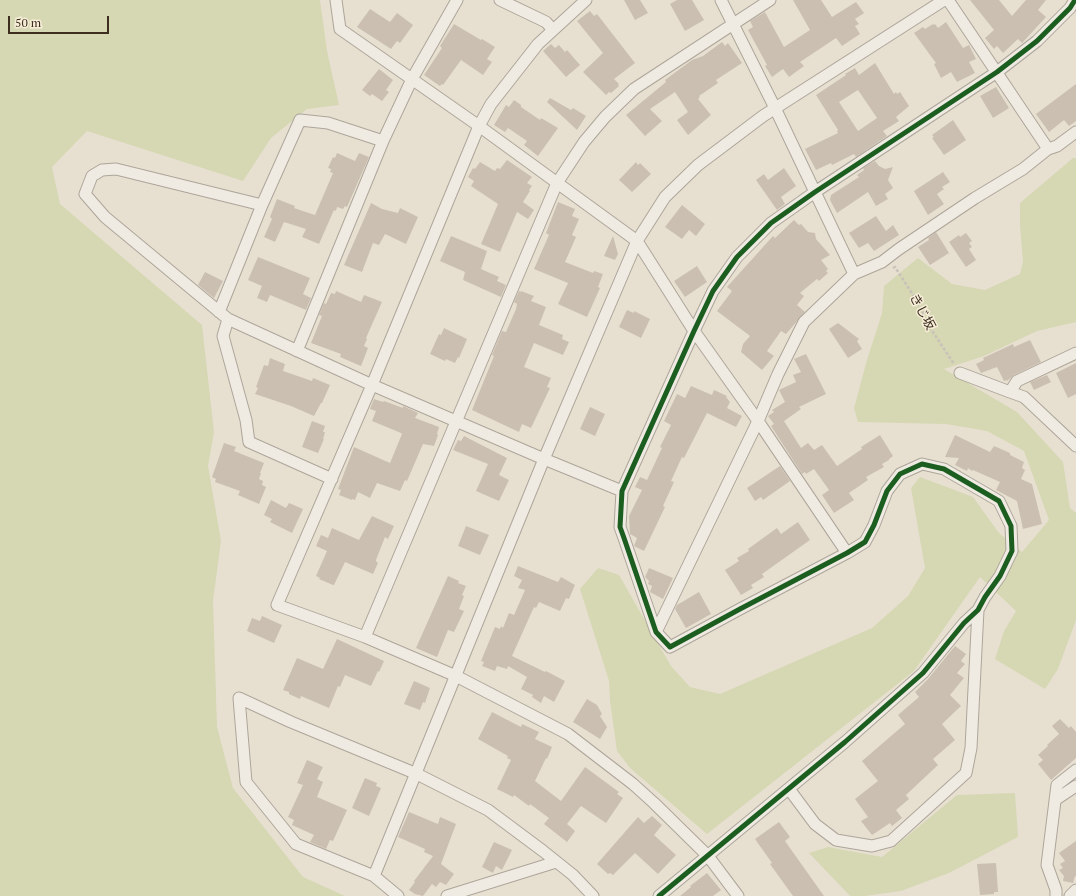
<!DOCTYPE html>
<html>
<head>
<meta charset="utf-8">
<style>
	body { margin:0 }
	#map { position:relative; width:1076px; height:896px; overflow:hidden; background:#e7e0d1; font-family:"PT Serif",serif }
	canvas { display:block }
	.scale { position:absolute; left:8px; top:16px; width:101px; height:18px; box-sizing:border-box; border:2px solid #3d2e20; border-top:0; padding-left:5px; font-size:12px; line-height:14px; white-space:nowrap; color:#3d2e20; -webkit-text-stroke:3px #f7eed8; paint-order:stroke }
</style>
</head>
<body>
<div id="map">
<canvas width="1076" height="896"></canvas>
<div class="scale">50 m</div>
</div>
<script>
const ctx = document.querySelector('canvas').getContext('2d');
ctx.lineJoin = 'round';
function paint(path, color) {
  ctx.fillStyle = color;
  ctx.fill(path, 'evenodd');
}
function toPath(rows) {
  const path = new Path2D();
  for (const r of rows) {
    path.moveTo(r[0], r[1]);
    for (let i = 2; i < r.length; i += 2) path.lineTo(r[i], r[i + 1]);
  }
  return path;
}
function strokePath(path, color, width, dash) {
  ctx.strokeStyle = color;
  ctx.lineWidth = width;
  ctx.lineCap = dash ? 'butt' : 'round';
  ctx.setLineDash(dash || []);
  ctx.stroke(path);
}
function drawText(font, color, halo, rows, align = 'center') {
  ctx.font = font + ' "PT Serif","Noto Sans JP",serif';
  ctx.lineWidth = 3;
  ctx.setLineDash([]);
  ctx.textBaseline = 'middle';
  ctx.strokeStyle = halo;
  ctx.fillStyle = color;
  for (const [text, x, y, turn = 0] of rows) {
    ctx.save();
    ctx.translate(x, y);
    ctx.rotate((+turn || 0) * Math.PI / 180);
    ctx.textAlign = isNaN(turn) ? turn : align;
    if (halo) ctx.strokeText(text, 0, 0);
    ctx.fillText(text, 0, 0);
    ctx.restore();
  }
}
const green = toPath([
	[0,0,320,0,327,51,339,105,307,109,271,138,243,181,87,131,52,167,60,204,202,325,214,432,208,466,221,541,213,601,217,727,233,788,303,877,345,896,0,896],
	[1073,158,1076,158,1076,322,1037,331,984,356,944,369,1017,412,1063,462,1070,508,1076,513,1076,620,1058,669,1045,689,995,659,1004,631,1016,611,980,577,914,671,707,834,630,768,617,751,610,701,609,681,580,589,598,568,619,575,671,666,690,687,720,694,872,628,908,596,925,568,911,488,920,477,973,497,999,533,1022,552,1049,520,1024,451,987,431,946,424,858,422,854,408,867,360,882,313,884,286,918,258,952,284,985,290,1020,274,1023,262,1020,225,1020,203],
	[1015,793,1018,837,949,873,901,891,864,896,850,896,809,853,828,847,882,857,957,795]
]);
const building = toPath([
	[624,0,640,0,648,13,635,20],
	[677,0,692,0,704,20,685,31,670,4],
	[793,0,821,0,832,17,856,2,864,13,855,19,859,24,855,26,860,34,842,46,836,38,800,62,804,66,789,77,783,69,772,77,765,66,767,65,748,30,753,27,750,21,765,12,784,47,810,30],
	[970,0,999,0,1012,16,1026,0,1046,0,1038,10,1046,17,1022,43,1018,39,1003,53,997,46,994,49,985,38,994,30],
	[370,9,390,22,397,13,413,25,400,43,397,41,391,49,357,27],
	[590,11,594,16,597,14,635,63,614,79,619,84,618,85,619,86,611,93,609,92,606,95,583,72,603,53,577,21],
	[946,22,963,48,969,45,976,59,969,62,975,73,957,82,951,72,941,78,934,64,936,63,914,33,923,27,925,29,933,24,934,25,935,24,938,28],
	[454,24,481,40,482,39,495,47,487,59,492,62,483,75,461,60,443,85,442,84,440,86,424,75,442,48,440,46],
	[722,42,725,46,728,43,742,63,716,80,718,83,699,96,700,97,698,99,711,115,688,135,677,120,688,112,675,92,650,109,662,121,645,136,626,115,666,82,665,80,692,60,703,56],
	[551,44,555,48,559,45,565,52,567,50,580,65,566,77,543,51],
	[875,63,894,94,896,92,897,94,900,92,909,106,896,117,899,121,883,131,887,136,856,157,854,154,832,165,831,163,816,170,805,149,838,133,837,131,838,130,816,95,846,75,845,74,855,68,859,75],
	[858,90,877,118,858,131,839,102],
	[379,69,393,80,386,90,389,92,382,101,372,94,370,96,362,90],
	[1076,84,1076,121,1069,126,1064,120,1049,132,1036,114],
	[996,87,1009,108,993,118,980,96],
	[550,98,571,110,573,108,586,116,577,130,547,102],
	[514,100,521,105,521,107,540,120,541,118,558,128,538,156,524,145,527,141,508,128,505,132,494,125,506,105,509,107],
	[953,120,966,140,944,155,932,138,934,137,932,135],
	[337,153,355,161,359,153,369,157,347,207,345,206,343,209,337,207,336,211,334,210,319,244,302,237,306,229,284,222,275,242,264,237,272,219,270,217,277,199,295,206,294,208,315,215,333,173,330,172,331,169,328,168,333,157,335,158],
	[507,160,532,177,527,183,532,186,529,190,530,191,523,202,534,210,528,219,517,212,500,252,481,244,498,204,471,186,474,181,468,177,473,168,475,169,480,162,495,171,497,168,500,169],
	[875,161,879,166,885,169,893,167,888,180,893,188,885,194,888,199,876,206,868,192,837,213,830,200,831,195,859,177,857,175,864,170,863,168],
	[636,162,638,165,640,163,651,174,632,192,619,180],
	[784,168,796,186,781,197,785,204,777,210,756,180,764,174,768,180],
	[943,172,950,182,942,187,944,189,937,194,944,204,928,215,914,191],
	[558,202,575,209,572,216,579,219,572,235,576,237,565,262,593,273,594,271,603,274,598,287,600,288,587,317,558,304,568,283,534,269,549,235,546,233],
	[371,203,382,209,398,213,400,208,418,217,406,244,385,234,379,245,373,243,362,272,344,265],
	[682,205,705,224,696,236,689,230,682,239,665,227],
	[876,216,886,231,893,225,899,235,874,251,868,243,859,248,849,233],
	[794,220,799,225,801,224,808,232,815,233,816,239,830,255,821,260,828,269,826,271,828,273,819,281,817,279,800,293,804,296,797,305,805,312,786,334,781,331,767,351,774,356,762,370,741,352,743,344,750,336,717,311,732,291,727,287,773,236,775,238],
	[936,232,949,253,930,265,918,247,929,240,928,238],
	[966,233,972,241,969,243,972,247,969,249,976,260,966,267,949,242,959,235,960,237],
	[451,236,487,251,481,269,499,277,497,281,506,285,501,297,463,280,465,272,440,261],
	[613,236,618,254,615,260,604,256],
	[258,257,310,278,303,294,311,298,306,310,270,295,267,302,257,298,262,286,248,280],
	[697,266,707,282,685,297,674,281],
	[205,272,223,281,214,298,198,285],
	[336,291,361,302,364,295,382,302,366,338,367,339,364,346,368,348,361,366,340,357,341,354,311,343,322,316,319,315,324,303,326,304,331,293,335,294],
	[519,291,521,292,521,291,534,296,531,301,546,307,539,325,563,335,562,339,569,342,563,355,534,343,524,367,551,378,547,387,550,388,531,428,522,424,519,432,472,410,494,356,492,355,499,338,502,331,506,332,516,309,517,304,514,302],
	[627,310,634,313,634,311,650,319,641,338,619,327],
	[838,323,859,339,857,341,862,349,848,358,829,329],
	[444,328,467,339,459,358,458,357,455,363,446,359,445,361,430,354,439,334,441,335],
	[1030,340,1041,362,1014,375,1007,381,1007,380,1004,381,997,367,981,373,976,364,984,360,983,358,1013,344,1014,347],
	[806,354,826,394,799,407,801,409,784,421,801,448,808,443,814,450,822,445,837,466,862,449,861,447,880,435,893,456,889,459,889,460,882,464,884,467,866,477,868,480,849,493,854,500,834,513,822,495,829,490,814,469,806,474,805,472,802,474,771,426,774,424,768,416,774,412,772,410,785,402,779,390,796,382,793,375,801,372,794,359],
	[270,358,285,364,283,371,312,381,313,378,330,385,322,403,321,403,314,416,291,406,255,394,258,388,256,387,264,365,268,366],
	[1076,363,1076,394,1068,398,1056,373],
	[1047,375,1051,382,1034,390,1030,382],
	[691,386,712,395,714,390,727,396,726,397,730,402,727,408,742,416,736,427,707,413,684,458,682,457,671,481,674,482,663,506,665,507,644,551,634,546,637,538,630,534,629,516,642,490,635,487,640,477,647,480,662,448,660,447,671,425,664,421,677,394,685,398],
	[374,399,383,402,384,401,403,408,403,406,418,413,415,418,439,427,437,434,438,435,434,446,423,444,407,481,405,480,400,491,377,483,370,498,358,492,355,500,352,499,352,500,339,495,341,490,338,489,354,447,390,463,402,434,401,433,372,421,376,411,370,409],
	[590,407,605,414,595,436,580,429],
	[312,421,325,426,323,432,325,432,323,439,324,439,318,453,302,447],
	[955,435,990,452,994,446,1010,453,1010,455,1024,462,1022,468,1025,470,1021,479,1032,484,1042,524,1023,529,1017,501,996,490,1000,482,973,470,972,471,968,468,967,471,955,465,959,458,945,457],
	[464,436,507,458,499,475,509,480,499,501,476,491,488,464,453,450,458,440,461,441],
	[224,443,236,447,234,451,264,463,260,473,261,473,259,479,263,481,262,485,266,487,259,504,238,495,240,491,215,482,216,479,212,477],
	[780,466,790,481,763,500,761,497,755,501,747,488],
	[271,500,286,508,289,503,303,509,292,533,270,522,272,519,264,515],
	[372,516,394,526,388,539,385,537,376,560,376,561,378,563,373,574,345,562,334,585,333,585,319,579,320,578,316,576,327,551,316,546,321,535,328,538,332,528,359,540],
	[798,522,810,540,762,574,764,577,751,585,753,588,741,595,725,570,739,561,737,558,749,551,748,549,777,528,781,534],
	[466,526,489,535,480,555,458,546],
	[518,566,558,582,561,577,575,585,569,599,566,598,560,611,539,602,536,608,534,607,512,656,545,672,546,671,565,681,554,702,544,696,541,703,532,697,533,695,521,689,527,677,508,666,507,669,497,666,495,671,482,666,484,662,481,661,495,627,500,629,501,626,503,628,509,613,514,615,525,590,518,588,522,580,514,576],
	[649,568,673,578,663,599,650,592,652,586,648,584,649,581,645,577],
	[448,576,459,581,458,583,466,586,462,595,464,596,459,609,464,611,454,632,448,630,437,657,416,648],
	[699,592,711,614,686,628,675,609,677,605],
	[262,616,282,625,274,643,247,631,252,618,260,621],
	[337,639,384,661,379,672,378,671,371,686,345,675,340,687,338,686,329,708,301,696,300,699,289,694,289,692,283,690,297,658,323,669],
	[955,646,966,654,961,661,965,664,957,673,964,678,950,695,961,706,942,724,955,740,933,759,938,765,906,795,909,799,896,810,902,818,892,826,890,823,872,835,861,821,868,817,855,799,878,781,862,761,905,724,898,715,919,697,915,692,928,679],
	[414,681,430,688,425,703,423,702,420,710,404,704],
	[587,699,597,705,602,714,600,716,607,727,600,739,573,722],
	[492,712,521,727,522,724,539,732,535,739,552,747,547,759,546,758,535,781,561,801,585,767,619,792,617,794,623,798,606,823,581,806,567,824,575,831,567,842,544,824,549,818,530,804,529,806,514,795,513,797,497,789,511,760,507,758,508,756,478,739],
	[1060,719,1069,728,1071,726,1076,732,1076,758,1051,780,1038,764,1043,760,1038,755,1048,746,1047,745,1059,734,1052,726],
	[307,760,323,767,317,779,323,782,317,797,347,810,333,841,330,840,326,849,310,842,314,835,292,825,294,820,288,817,303,785,297,783],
	[365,778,377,783,376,786,381,788,369,816,352,808],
	[409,812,438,824,440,817,456,824,441,864,454,874,446,885,440,882,436,887,432,884,423,896,415,894,409,890,415,882,414,881,433,856,424,852,425,849,398,837],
	[652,816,662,825,654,835,676,855,658,874,635,853,613,875,610,873,608,874,597,864,638,817,644,823],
	[779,822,790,837,785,841,824,896,793,896,770,864,772,863,755,839],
	[1076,841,1076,877,1075,876,1073,883,1063,881,1064,876,1059,870,1063,868,1060,864,1065,861,1059,853],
	[494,842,512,850,502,870,496,866,493,873,482,867],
	[996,863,998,892,994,892,994,894,980,895,977,864],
	[707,873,721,890,713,896,680,896,691,887,690,886]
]);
const path = toPath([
	[893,268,895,267,924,312,921,314,954,364]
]);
const street = toPath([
	[336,0,340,29,479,126,637,241,694,331,758,421,847,553],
	[500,0,546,22,553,30],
	[586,0,538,44,491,104,479,126,372,385,277,605,365,637,456,676,568,734,633,784,654,803,708,856,738,896],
	[721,0,775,108,854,274],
	[948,0,1048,149],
	[262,205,116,169,102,170,92,176,85,194,105,217,228,319,372,385,544,459,622,491],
	[219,312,262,205,300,120,328,123,383,141],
	[228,319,223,336,246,420,249,442,332,479],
	[297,351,383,141,412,79,457,0],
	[1076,353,1017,381,1010,392,1024,397,1076,446],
	[960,373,1010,392],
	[656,632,758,421,778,374,804,322,854,274,882,262,899,249,975,198,1023,169,1048,149,1057,146,1076,132],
	[365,637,557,183,584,142,605,117,634,89,770,0],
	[789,789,815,824,836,840,872,846,891,841,966,773,971,748,978,610],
	[1055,800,1076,786],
	[374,876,544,459,637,241,665,197,698,165,763,116,944,0],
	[398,896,374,876,296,844,246,782,239,698,291,722,417,774,488,810,543,851,573,875,593,896],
	[447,896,556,862],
	[659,896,845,742,923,673,964,623,978,610,985,597,1000,576,1012,551,1011,526,999,501,944,469,922,464,900,474,887,491,874,525,865,542,847,553,740,609,670,647,656,632,624,538,620,527,622,491,694,331,713,291,737,257,771,223,815,192,997,72,1037,41,1070,8,1075,0],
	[1056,896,1056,890,1047,865,1057,785,1076,770],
	[1070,896,1076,890]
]);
const cycleway = toPath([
	[659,896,845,742,923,673,964,623,978,610,985,597,1000,576,1012,551,1011,526,999,501,944,469,922,464,900,474,887,491,874,525,865,542,847,553,740,609,670,647,656,632,624,538,620,527,622,491,694,331,713,291,737,257,771,223,815,192,997,72,1037,41,1070,8,1075,0]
]);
const streetNames = [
	["きじ坂",922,312,62]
];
paint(green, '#d6d7b3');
paint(building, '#cbbfb2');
strokePath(street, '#ada599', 13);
strokePath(path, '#c8c2b9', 2.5, [3, 2]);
strokePath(street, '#efebe3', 11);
strokePath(cycleway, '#1b5e20', 5);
drawText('13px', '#3d2e20', '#f7eed8', streetNames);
</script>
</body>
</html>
